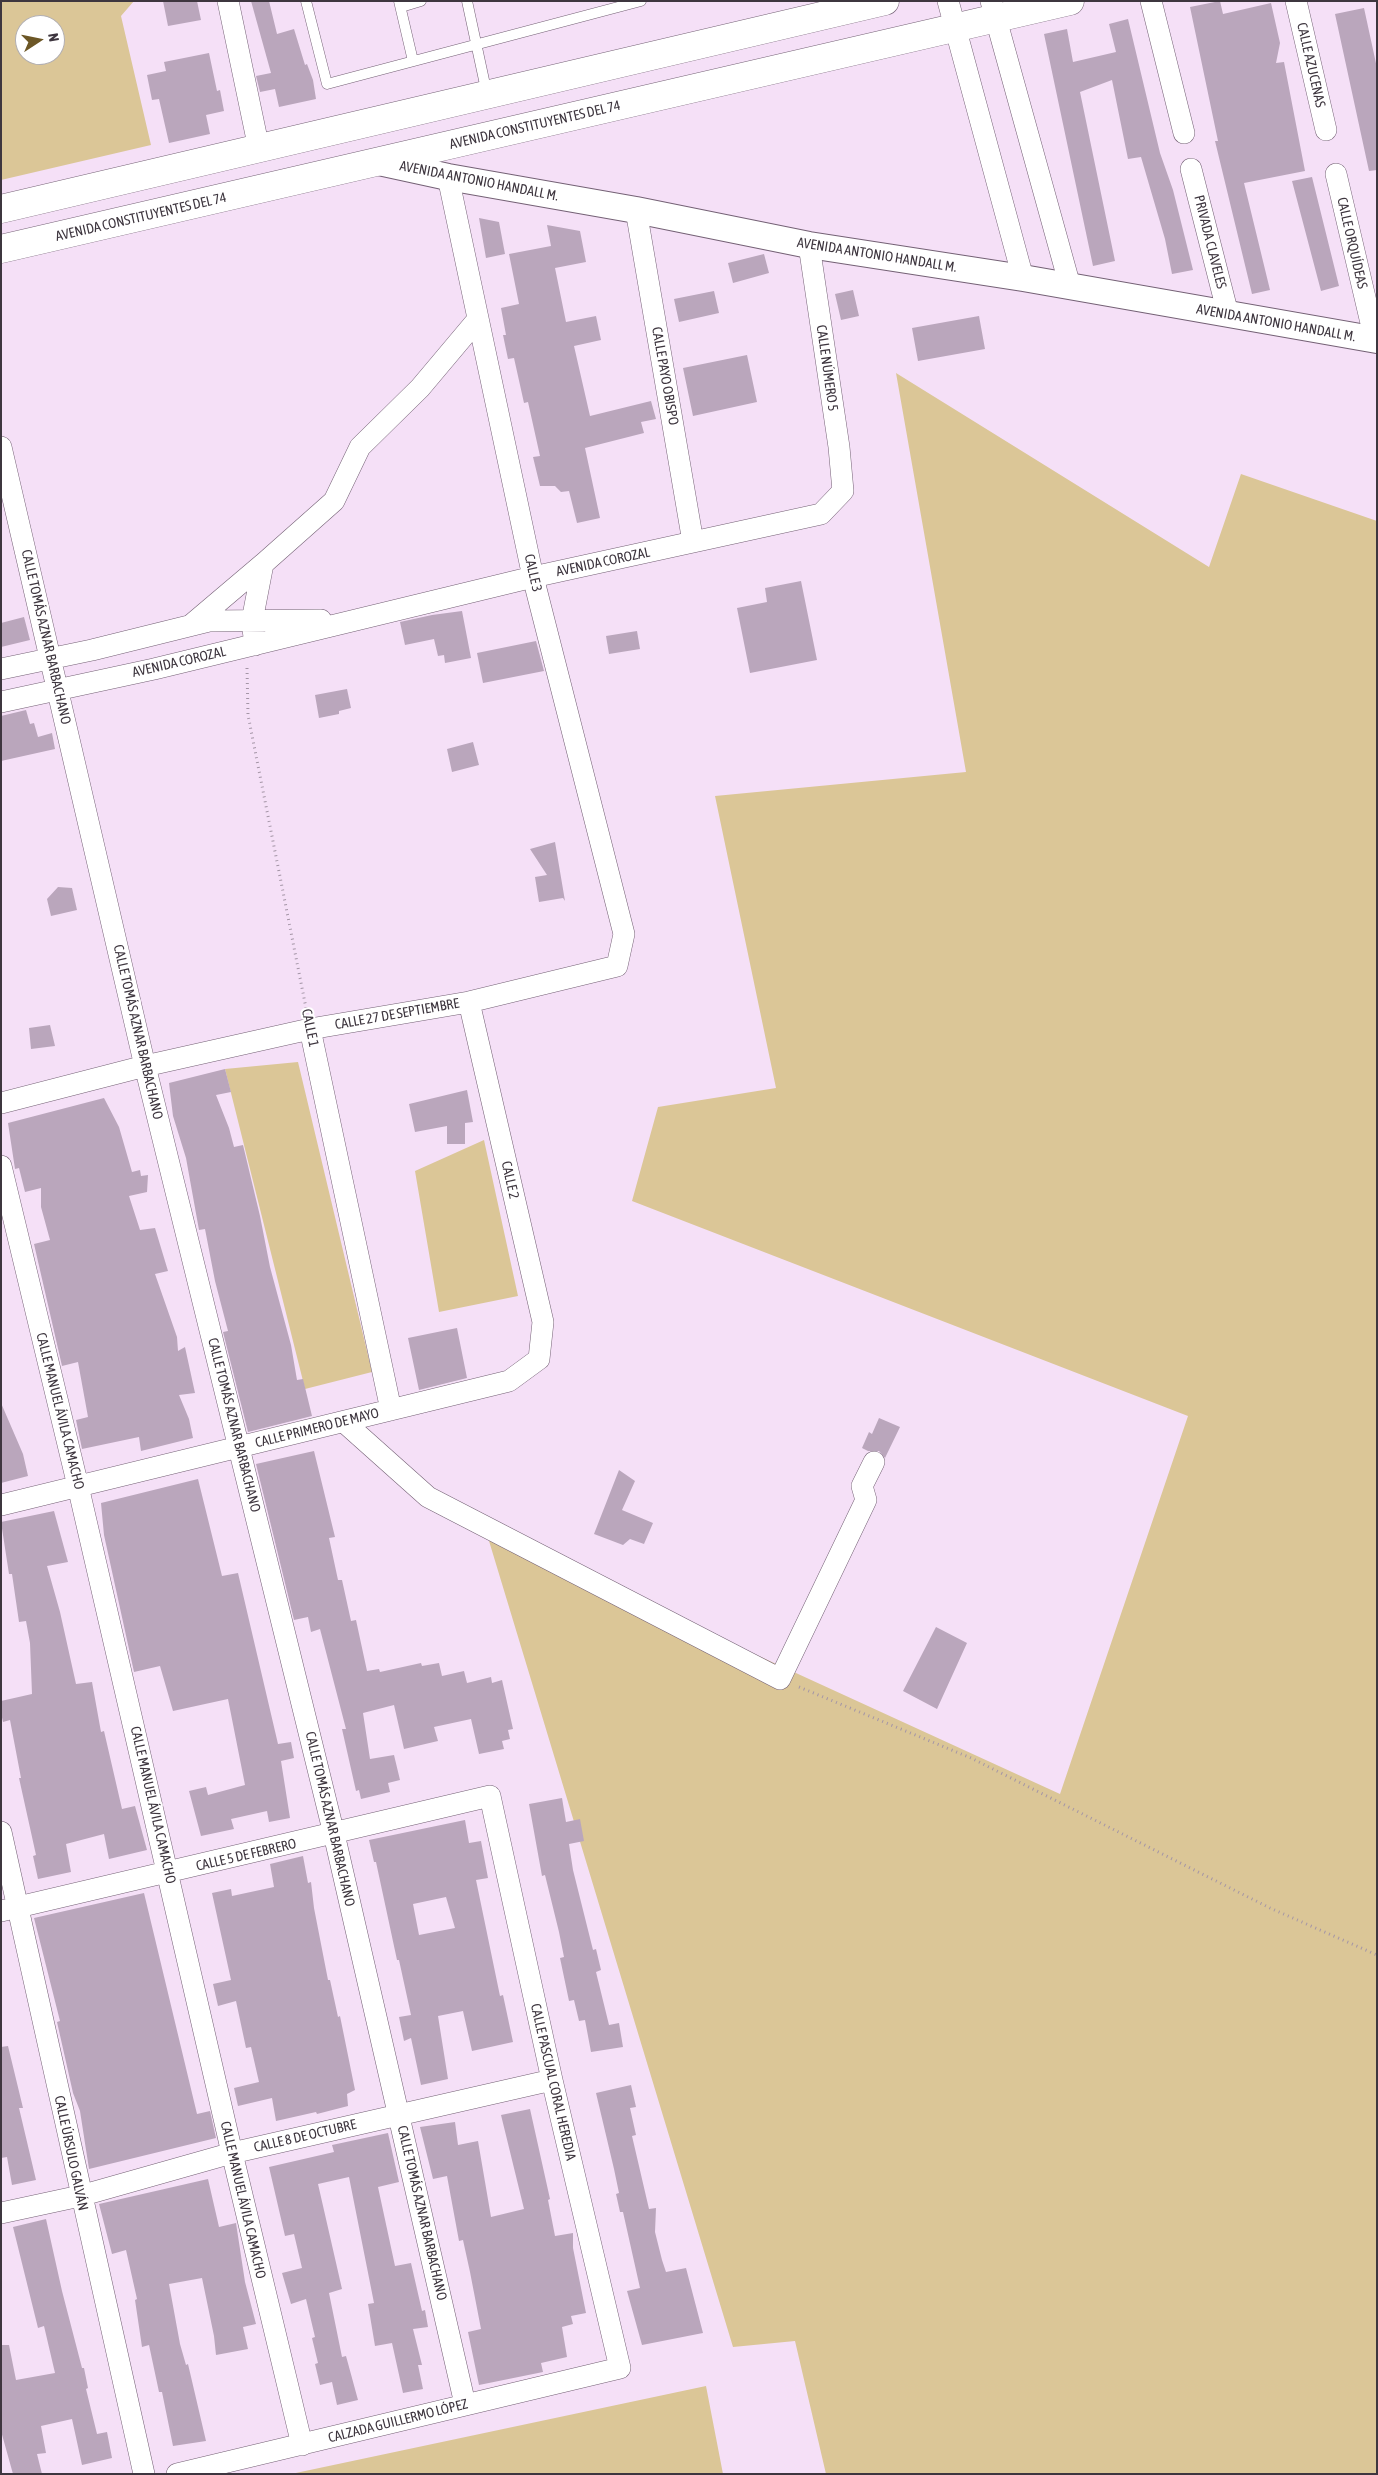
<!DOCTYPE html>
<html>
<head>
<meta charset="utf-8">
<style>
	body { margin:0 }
	#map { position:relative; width:1378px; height:2475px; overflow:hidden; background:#f5e0f7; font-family:"Asap Condensed",sans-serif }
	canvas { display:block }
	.frame { position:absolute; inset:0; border:2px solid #3e363f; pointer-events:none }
	.north { position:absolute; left:15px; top:15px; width:50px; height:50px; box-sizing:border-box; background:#fff; border:1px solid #b2afb2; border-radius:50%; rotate:79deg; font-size:14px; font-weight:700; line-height:20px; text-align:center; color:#3e363f }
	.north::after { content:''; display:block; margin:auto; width:18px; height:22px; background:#6c5726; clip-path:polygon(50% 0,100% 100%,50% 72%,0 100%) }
</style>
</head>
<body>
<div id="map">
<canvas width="1378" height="2475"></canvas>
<div class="frame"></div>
<div class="north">N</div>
</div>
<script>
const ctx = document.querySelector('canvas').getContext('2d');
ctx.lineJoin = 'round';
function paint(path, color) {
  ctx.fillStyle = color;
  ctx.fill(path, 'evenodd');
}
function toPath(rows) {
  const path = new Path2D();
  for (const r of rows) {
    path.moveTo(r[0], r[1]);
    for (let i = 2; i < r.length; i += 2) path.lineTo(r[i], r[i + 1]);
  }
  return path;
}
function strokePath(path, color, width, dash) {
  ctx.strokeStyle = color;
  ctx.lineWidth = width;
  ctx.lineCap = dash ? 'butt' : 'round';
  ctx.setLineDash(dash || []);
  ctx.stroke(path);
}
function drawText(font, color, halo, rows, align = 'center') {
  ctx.font = font + ' "Asap Condensed",sans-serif';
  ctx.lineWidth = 4;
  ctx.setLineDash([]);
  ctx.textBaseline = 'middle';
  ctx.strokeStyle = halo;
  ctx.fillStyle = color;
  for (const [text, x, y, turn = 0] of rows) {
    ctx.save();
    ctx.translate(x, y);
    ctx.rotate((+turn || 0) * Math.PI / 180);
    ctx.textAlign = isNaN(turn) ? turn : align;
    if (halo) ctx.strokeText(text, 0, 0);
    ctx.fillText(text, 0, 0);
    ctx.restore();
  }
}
const green = toPath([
	[1,1,134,1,121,16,151,145,1,180],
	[25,25,55,25,55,55,25,55],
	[896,373,1209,567,1241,474,1377,521,1377,2474,826,2474,795,2341,733,2347,486,1531,1060,1794,1188,1416,632,1201,658,1107,776,1088,715,796,966,772],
	[298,1062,372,1372,305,1389,225,1069],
	[484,1140,518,1296,439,1312,415,1171],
	[706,2386,723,2474,291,2474]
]);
const building = toPath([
	[163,1,197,1,201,20,168,26],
	[251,1,269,1,277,34,294,29,305,65,307,64,313,80,316,99,279,107,275,89,260,92,256,76,271,73],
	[1220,1,1223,14,1271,3,1280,43,1276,63,1284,62,1305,171,1244,183,1270,290,1252,294,1215,141,1218,141,1190,7],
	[1364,8,1377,68,1377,170,1369,171,1335,14],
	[1128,19,1160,153,1173,190,1193,270,1172,274,1165,239,1141,157,1128,159,1112,80,1080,92,1115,261,1093,266,1044,34,1067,29,1073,62,1116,52,1109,24],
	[209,53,217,91,220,90,224,111,206,115,210,134,169,143,159,99,152,100,147,75,166,71,164,62],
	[1312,177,1339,286,1321,291,1292,181],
	[479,218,499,222,505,254,486,258],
	[547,225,580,231,586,262,555,268,566,322,596,316,601,340,574,346,590,416,651,401,656,419,641,422,644,433,585,448,600,518,577,523,569,491,561,492,555,486,540,486,533,457,540,456,528,402,524,403,514,358,508,359,503,335,506,335,501,308,519,304,509,254,551,246],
	[764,254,769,273,733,283,728,263],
	[853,290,859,316,841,320,835,294],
	[714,291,719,313,679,322,674,299],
	[979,316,985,349,918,361,912,328],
	[747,355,757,402,693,416,683,368],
	[801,581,817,660,750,673,737,608,767,602,765,588],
	[462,611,471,658,445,663,444,655,438,656,434,639,405,645,400,622,432,615],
	[24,617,30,640,1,647,1,623],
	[637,631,640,649,609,654,606,636],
	[536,641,544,671,483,683,477,653],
	[347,689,351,708,339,711,339,714,319,718,315,695],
	[26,710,30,724,34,723,38,737,52,733,55,749,1,761,1,716],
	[473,742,479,765,452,772,447,749],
	[555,842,565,901,563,898,539,902,535,877,547,875,530,849],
	[58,887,72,888,77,910,51,916,47,899],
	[50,1025,55,1046,31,1049,29,1028],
	[225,1069,231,1092,216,1095,229,1128,234,1147,243,1145,260,1216,270,1267,291,1345,297,1380,303,1379,312,1416,248,1432,223,1332,228,1331,215,1281,205,1229,199,1230,186,1158,173,1116,169,1083],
	[467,1090,473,1122,465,1123,465,1144,447,1144,447,1126,415,1132,409,1104],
	[104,1098,119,1127,132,1172,140,1170,141,1176,148,1175,147,1192,129,1196,140,1230,155,1228,168,1271,155,1274,177,1337,178,1351,185,1347,195,1393,179,1395,189,1419,193,1438,141,1451,139,1437,82,1449,76,1420,88,1417,78,1362,62,1366,34,1244,50,1240,41,1207,41,1188,25,1192,19,1168,15,1169,8,1123],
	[457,1328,467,1378,419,1390,408,1338],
	[1,1403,23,1454,28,1476,1,1483],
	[879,1418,900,1427,885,1458,879,1451,868,1451,862,1448,869,1432,872,1434],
	[314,1451,335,1537,329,1538,338,1580,342,1580,351,1621,356,1620,367,1671,379,1669,380,1672,421,1663,422,1666,439,1663,442,1676,464,1671,467,1683,491,1677,492,1683,502,1680,513,1729,508,1730,510,1739,502,1741,504,1749,479,1754,471,1719,434,1727,438,1741,404,1749,394,1705,363,1713,370,1759,394,1755,400,1780,388,1783,390,1792,361,1799,359,1790,356,1791,342,1729,346,1729,320,1629,311,1632,308,1617,294,1620,256,1464],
	[619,1470,635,1481,622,1510,653,1523,644,1544,630,1539,623,1545,594,1534],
	[198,1479,222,1576,238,1573,278,1744,291,1742,294,1758,281,1761,290,1818,269,1822,267,1811,231,1819,234,1829,201,1836,189,1791,206,1787,208,1795,245,1785,228,1699,173,1711,160,1666,134,1672,104,1535,101,1503],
	[54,1511,68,1562,47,1566,60,1612,76,1684,92,1682,101,1732,104,1731,122,1809,135,1806,147,1850,109,1859,104,1834,66,1844,71,1872,38,1879,33,1856,36,1855,19,1778,21,1778,10,1720,3,1722,1,1713,1,1701,32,1694,30,1643,26,1621,19,1622,12,1574,9,1574,1,1522],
	[936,1627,967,1643,937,1709,903,1691],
	[562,1798,566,1822,580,1819,584,1841,569,1844,573,1870,593,1950,596,1949,601,1970,596,1972,609,2025,619,2023,623,2047,591,2052,585,2020,579,2021,574,2000,569,2001,560,1958,564,1957,559,1932,545,1875,542,1876,529,1804],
	[465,1820,469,1843,481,1841,488,1878,476,1880,500,1996,503,1995,513,2042,472,2051,463,2011,438,2016,448,2079,421,2085,411,2038,404,2041,399,2017,411,2015,399,1960,397,1960,376,1862,374,1862,369,1840],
	[446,1897,455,1928,419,1935,413,1904],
	[303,1856,308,1883,311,1882,314,1908,328,1980,330,1980,338,2017,340,2016,355,2090,347,2094,348,2106,317,2114,316,2112,276,2121,272,2098,238,2106,234,2088,259,2082,251,2047,246,2048,236,2001,218,2006,213,1984,231,1980,212,1893,231,1889,232,1896,274,1887,270,1864],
	[144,1893,197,2114,210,2111,216,2138,89,2169,80,2111,73,2093,57,2022,60,2021,34,1918],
	[8,2046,23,2108,19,2108,36,2180,12,2185,7,2157,1,2158,1,2047],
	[631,2085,636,2107,630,2108,636,2135,632,2136,649,2209,656,2208,655,2232,662,2260,666,2272,686,2268,703,2333,642,2345,627,2291,640,2288,623,2212,620,2212,616,2194,619,2193,614,2169,596,2093],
	[530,2109,550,2199,548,2200,555,2236,573,2233,573,2248,586,2313,571,2316,573,2324,562,2327,567,2357,541,2363,543,2372,479,2385,468,2332,481,2329,470,2272,463,2240,459,2241,447,2176,433,2179,420,2127,455,2122,458,2145,478,2141,491,2217,524,2209,501,2115],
	[388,2133,399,2182,378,2187,395,2266,411,2263,422,2311,425,2310,428,2327,413,2329,422,2365,418,2365,423,2389,403,2393,392,2343,375,2346,368,2304,374,2303,349,2177,318,2184,342,2289,329,2293,342,2357,346,2356,358,2400,337,2405,332,2382,320,2385,315,2364,318,2363,312,2338,315,2337,306,2299,291,2304,282,2273,302,2268,294,2234,285,2236,269,2167,334,2152,332,2145],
	[208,2179,219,2227,236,2223,245,2282,256,2324,243,2327,248,2349,216,2355,214,2336,202,2278,169,2284,180,2344,186,2365,188,2364,206,2441,173,2446,162,2392,159,2392,149,2345,142,2347,135,2300,137,2299,126,2250,112,2254,99,2204],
	[46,2219,62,2291,82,2368,84,2368,88,2388,86,2389,97,2434,107,2432,112,2458,82,2465,72,2419,41,2426,46,2453,37,2454,42,2474,13,2474,1,2431,1,2345,9,2345,16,2380,55,2373,44,2326,38,2328,13,2227]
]);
const path = toPath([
	[247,668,248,715,306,1008],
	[799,1687,971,1758,1270,1908,1377,1955]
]);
const service = toPath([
	[306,1,327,84,641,1],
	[399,1,413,61],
	[467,1,487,94],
	[401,7,421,1]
]);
const minor = toPath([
	[228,1,259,149],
	[948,1,1023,278],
	[991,1,1070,286],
	[1151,1,1184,133],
	[1296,1,1326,130],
	[1191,169,1228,314],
	[1336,174,1375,340],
	[636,210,693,542],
	[1,447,145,1066,334,1834,465,2404],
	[191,625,263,564],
	[255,645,252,621,263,564,334,501,360,447,420,388,478,319],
	[1,669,92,650,209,621,321,620],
	[1,702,154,669,533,577,821,514,843,491,839,447,809,245],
	[310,1029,391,1410],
	[1,1103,145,1066,310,1029,469,1002,617,966,624,934,533,577,448,177],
	[1,1166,78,1486,232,2153,302,2445],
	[344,1422,428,1497,780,1679,866,1500,862,1486,874,1462],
	[1,1505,509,1381,539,1359,543,1322,469,1002],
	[1,1832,144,2474],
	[1,1911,490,1796,552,2080,620,2368,177,2474],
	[1,2213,80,2196,232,2153,552,2080]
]);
const tertiary = toPath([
	[379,162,448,177,636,210,809,245,1023,278,1377,340]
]);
const secondary = toPath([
	[1,209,885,1],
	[1,249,1070,1]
]);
const streetNames = [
	["CALLE AZUCENAS",1311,65,77],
	["AVENIDA CONSTITUYENTES DEL 74",535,125,-13],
	["AVENIDA ANTONIO HANDALL M.",479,181,11],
	["AVENIDA CONSTITUYENTES DEL 74",141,217,-13],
	["PRIVADA CLAVELES",1210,242,76],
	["CALLE ORQUÍDEAS",1352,243,77],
	["AVENIDA ANTONIO HANDALL M.",877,255,9],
	["AVENIDA ANTONIO HANDALL M.",1276,323,10],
	["CALLE NÚMERO 5",827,368,82],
	["CALLE PAYO OBISPO",665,376,80],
	["AVENIDA COROZAL",603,562,-12],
	["CALLE 3",533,573,77],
	["CALLE TOMÁS AZNAR BARBACHANO",46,637,77],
	["AVENIDA COROZAL",179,662,-13],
	["CALLE 27 DE SEPTIEMBRE",397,1014,-10],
	["CALLE 1",310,1028,78],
	["CALLE TOMÁS AZNAR BARBACHANO",138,1032,77],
	["CALLE 2",510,1180,77],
	["CALLE MANUEL ÁVILA CAMACHO",60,1411,76],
	["CALLE TOMÁS AZNAR BARBACHANO",234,1425,76],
	["CALLE PRIMERO DE MAYO",317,1428,-14],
	["CALLE MANUEL ÁVILA CAMACHO",153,1805,77],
	["CALLE TOMÁS AZNAR BARBACHANO",330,1819,77],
	["CALLE 5 DE FEBRERO",246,1855,-13],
	["CALLE PASCUAL CORAL HEREDIA",553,2082,77],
	["CALLE 8 DE OCTUBRE",305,2136,-13],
	["CALLE ÚRSULO GALVÁN",71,2153,78],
	["CALLE MANUEL ÁVILA CAMACHO",243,2200,77],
	["CALLE TOMÁS AZNAR BARBACHANO",422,2213,77],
	["CALZADA GUILLERMO LÓPEZ",398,2421,-14]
];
paint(green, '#dbc697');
paint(building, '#baa6bc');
strokePath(service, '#746175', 11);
strokePath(minor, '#746175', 22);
strokePath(tertiary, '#746175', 28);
strokePath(secondary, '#746175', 29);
strokePath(path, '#a495a6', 3, [1, 4]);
strokePath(service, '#fff', 10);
strokePath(minor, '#fff', 21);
strokePath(tertiary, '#fff', 26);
strokePath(secondary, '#fff', 28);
drawText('14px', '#3e363f', '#fff', streetNames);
</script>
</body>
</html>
